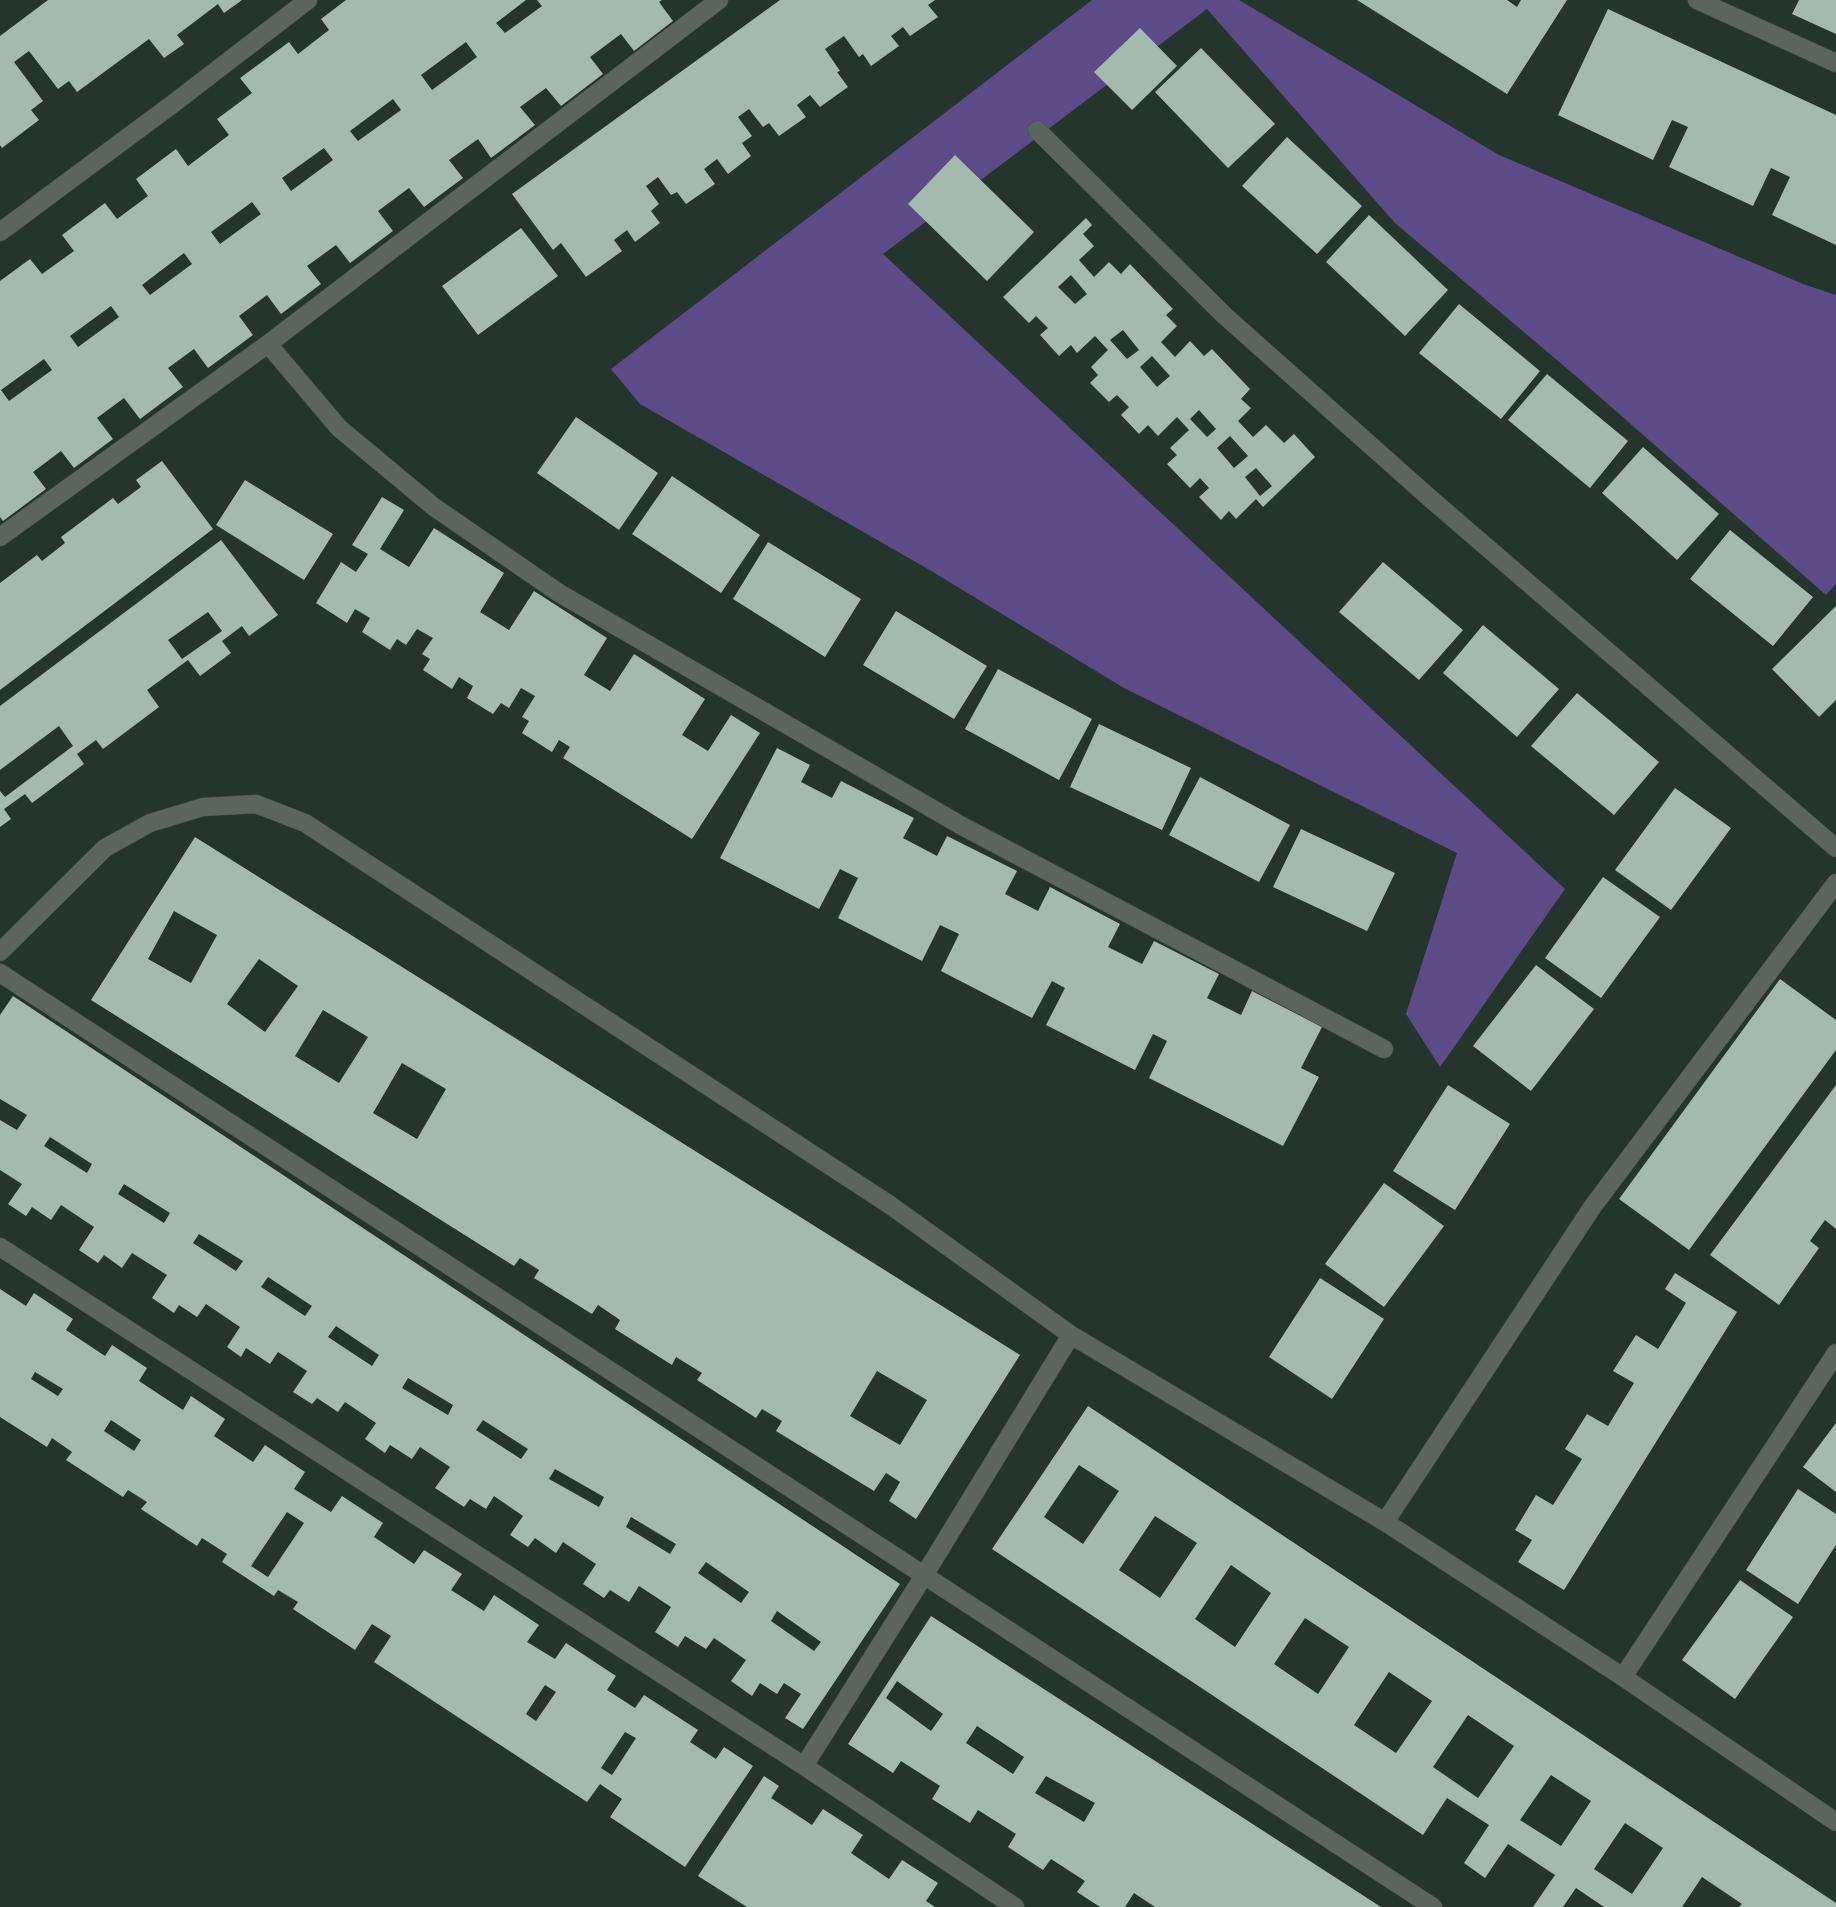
<!DOCTYPE html>
<html>
<head>
<meta charset="utf-8">
<style>
	body { margin:0 }
	canvas { display:block; background:#25342c }
</style>
</head>
<body>
<canvas width="1836" height="1907"></canvas>
<script>
const ctx = document.querySelector('canvas').getContext('2d');
ctx.lineJoin = 'round';
function paint(path, color) {
  ctx.fillStyle = color;
  ctx.fill(path, 'evenodd');
}
function toPath(rows) {
  const path = new Path2D();
  for (const r of rows) {
    path.moveTo(r[0], r[1]);
    for (let i = 2; i < r.length; i += 2) path.lineTo(r[i], r[i + 1]);
  }
  return path;
}
function strokePath(path, color, width, dash) {
  ctx.strokeStyle = color;
  ctx.lineWidth = width;
  ctx.lineCap = dash ? 'butt' : 'round';
  ctx.setLineDash(dash || []);
  ctx.stroke(path);
}
const green = toPath([
	[1092,0,1239,0,1499,155,1803,284,1836,295,1836,584,1826,595,1577,377,1395,223,1207,9,883,254,1565,889,1440,1067,1406,1014,1457,853,1124,688,928,569,640,404,611,369]
]);
const building = toPath([
	[48,0,242,0,224,13,218,4,177,35,184,44,164,58,149,39,77,92,69,81,58,89,29,51,14,62,43,101,31,110,39,120,2,148,0,145,0,36],
	[346,0,526,0,496,23,505,33,542,6,537,0,662,0,659,2,673,21,634,51,621,34,590,57,603,74,561,106,546,88,520,107,535,125,491,158,478,139,449,160,463,178,424,207,409,188,378,211,393,231,350,263,336,245,307,266,321,284,281,314,267,295,239,316,253,335,208,368,194,349,168,368,183,387,140,419,124,398,97,418,113,439,74,468,61,451,33,472,46,489,3,521,0,517,0,281,30,259,42,274,74,251,62,235,105,203,117,219,148,196,136,179,176,149,188,166,229,135,217,119,252,93,240,78,289,42,298,54,329,30,321,19],
	[466,42,477,57,432,90,421,75],
	[393,99,401,110,358,141,350,131],
	[324,148,333,160,291,191,282,178],
	[252,202,261,214,220,244,211,232],
	[184,253,192,264,150,295,142,285],
	[111,306,119,317,78,347,70,336],
	[44,359,52,370,9,401,1,390],
	[780,0,935,0,928,5,938,17,910,36,903,27,891,36,899,46,871,66,863,54,859,57,844,36,825,49,840,71,837,72,848,87,820,107,810,95,797,105,806,117,779,136,769,123,763,127,749,109,738,117,752,136,742,143,751,156,728,174,717,159,704,169,715,184,686,204,677,192,671,195,658,177,646,186,659,204,651,211,660,223,635,242,627,230,614,240,622,251,586,277,561,243,553,250,512,194],
	[1357,0,1507,0,1517,7,1521,0,1567,0,1507,94],
	[1799,0,1836,0,1836,34,1792,14],
	[1608,9,1836,115,1836,245,1772,215,1790,177,1771,168,1753,206,1669,167,1688,127,1672,120,1653,160,1558,115],
	[1140,28,1177,66,1132,110,1094,72],
	[1201,48,1275,124,1228,168,1155,92],
	[1287,137,1362,206,1317,254,1242,186],
	[955,155,1034,232,987,281,908,204],
	[1369,215,1448,290,1405,336,1326,262],
	[1086,218,1092,225,1083,234,1094,246,1079,260,1094,277,1109,262,1121,274,1130,264,1173,309,1166,315,1177,326,1161,342,1175,357,1190,341,1204,356,1212,349,1250,389,1241,399,1251,408,1238,421,1253,437,1266,425,1284,443,1294,434,1315,457,1263,507,1256,499,1236,519,1229,511,1221,520,1199,497,1209,488,1200,478,1190,488,1167,464,1177,455,1170,448,1189,430,1177,417,1158,436,1148,425,1139,434,1121,415,1129,407,1117,395,1109,402,1090,383,1098,375,1091,367,1108,350,1095,336,1077,353,1071,345,1059,356,1040,335,1048,328,1036,316,1029,323,1003,297],
	[1071,275,1087,294,1075,304,1058,287],
	[1123,330,1139,350,1127,359,1110,340],
	[1152,356,1170,376,1157,387,1140,367],
	[1199,410,1216,429,1207,437,1190,419],
	[1230,436,1248,456,1234,468,1217,448],
	[1256,468,1272,486,1260,496,1245,477],
	[521,228,558,276,478,335,442,286],
	[1459,304,1540,371,1501,419,1419,353],
	[1547,374,1628,441,1590,488,1508,420],
	[576,417,658,473,619,530,537,473],
	[1643,447,1719,514,1677,560,1602,493],
	[162,461,213,529,0,690,0,583,37,555,42,561,65,543,61,537,113,498,118,504,141,487,136,480],
	[672,476,760,535,721,593,632,534],
	[245,480,333,534,304,580,216,525],
	[382,497,404,510,380,549,409,567,434,528,504,573,480,612,509,630,534,591,607,638,584,675,610,691,634,654,705,699,682,735,708,751,731,715,760,733,692,839,563,758,570,747,559,740,552,752,522,733,529,721,522,717,535,696,521,688,509,708,501,703,493,714,467,698,473,686,459,677,452,689,423,670,430,659,422,654,433,638,417,629,406,645,397,639,390,650,362,632,370,618,355,609,347,623,316,603,341,562,356,572,368,554,352,545],
	[1730,530,1813,597,1773,646,1690,579],
	[221,540,278,615,249,636,242,626,222,641,231,653,200,676,188,660,147,690,159,707,103,749,96,740,77,754,84,764,32,803,25,794,4,809,11,819,0,827,0,791,5,797,73,746,59,726,0,770,0,706],
	[208,612,222,631,182,659,168,640],
	[768,542,861,599,825,657,733,599],
	[1383,562,1463,630,1419,680,1339,612],
	[1836,606,1836,700,1819,717,1772,669],
	[896,611,987,666,954,719,863,665],
	[1483,625,1559,689,1517,737,1443,673],
	[998,669,1092,719,1059,780,965,729],
	[1577,693,1659,762,1614,815,1531,746],
	[1099,724,1191,768,1162,830,1070,787],
	[777,748,810,765,801,782,832,798,841,781,914,818,903,838,937,856,947,836,1017,871,1005,894,1038,911,1050,887,1120,924,1108,947,1142,964,1154,941,1219,974,1207,998,1241,1015,1252,991,1322,1027,1301,1068,1319,1077,1283,1146,1149,1078,1167,1041,1153,1034,1135,1070,1046,1025,1065,988,1052,981,1032,1018,941,971,959,934,940,925,922,961,838,918,858,878,840,869,819,909,720,858],
	[1200,777,1290,825,1259,882,1169,835],
	[1675,788,1731,828,1671,910,1615,870],
	[1301,829,1395,873,1367,931,1273,887],
	[195,837,1020,1355,916,1519,889,1501,900,1482,886,1473,874,1491,776,1431,782,1421,762,1409,756,1418,697,1380,702,1373,676,1357,672,1365,615,1329,620,1320,598,1305,592,1314,534,1278,539,1270,520,1258,514,1266,91,1000],
	[174,911,217,935,191,983,148,959],
	[259,959,298,986,265,1032,227,1004],
	[323,1010,368,1037,339,1083,295,1056],
	[402,1063,446,1089,417,1139,373,1113],
	[877,1371,927,1400,900,1445,850,1416],
	[1603,877,1660,917,1601,998,1545,958],
	[1536,965,1594,1009,1531,1091,1473,1046],
	[1780,979,1836,1020,1836,1050,1689,1250,1619,1199],
	[13,996,900,1584,803,1729,785,1718,801,1694,784,1683,777,1694,760,1683,752,1696,731,1681,746,1660,714,1638,706,1649,685,1636,678,1647,655,1632,671,1607,639,1586,629,1602,610,1590,604,1598,583,1584,596,1564,563,1542,556,1553,535,1538,528,1547,510,1535,523,1516,494,1496,486,1509,470,1499,464,1507,435,1488,450,1467,420,1447,412,1459,390,1445,385,1453,365,1439,376,1423,345,1402,338,1412,317,1398,312,1404,293,1392,307,1371,278,1352,270,1364,246,1348,241,1357,227,1347,240,1327,206,1304,197,1317,179,1305,174,1313,152,1298,167,1275,132,1253,122,1268,104,1255,98,1263,79,1250,94,1227,61,1205,51,1220,32,1207,26,1216,8,1204,22,1184,0,1170,0,1120,17,1130,27,1115,0,1099,0,1015],
	[50,1137,92,1164,87,1173,44,1146],
	[124,1184,170,1213,164,1223,118,1194],
	[199,1234,243,1261,236,1271,193,1243],
	[268,1277,312,1306,305,1316,261,1287],
	[336,1326,379,1355,372,1366,328,1337],
	[408,1378,453,1405,448,1415,402,1388],
	[483,1420,528,1449,521,1459,476,1430],
	[555,1469,604,1497,599,1507,549,1479],
	[631,1517,676,1544,670,1554,626,1527],
	[706,1562,749,1592,741,1603,698,1573],
	[777,1611,821,1642,814,1651,771,1621],
	[1448,1085,1510,1124,1455,1210,1393,1171],
	[1836,1085,1836,1229,1825,1220,1810,1241,1819,1248,1779,1305,1710,1255],
	[1384,1183,1444,1226,1384,1307,1325,1264],
	[1675,1273,1737,1312,1564,1590,1518,1562,1532,1540,1515,1530,1536,1495,1553,1505,1582,1459,1565,1449,1587,1414,1608,1426,1634,1383,1613,1371,1636,1335,1658,1349,1686,1303,1665,1289],
	[1320,1278,1384,1319,1332,1399,1269,1357],
	[0,1289,26,1306,34,1293,73,1319,66,1330,105,1356,112,1345,147,1368,139,1381,183,1410,191,1396,225,1419,214,1436,253,1462,265,1445,305,1472,294,1489,331,1512,342,1496,383,1523,374,1537,414,1564,424,1550,462,1574,451,1590,484,1611,494,1595,539,1625,527,1642,555,1659,566,1643,616,1676,607,1690,635,1708,644,1695,698,1730,690,1742,716,1759,724,1747,753,1766,685,1867,610,1817,622,1799,600,1784,587,1802,374,1662,391,1636,372,1624,355,1650,293,1609,298,1602,278,1590,274,1596,222,1562,227,1554,202,1538,197,1546,141,1509,147,1502,128,1490,123,1497,66,1460,72,1452,52,1438,47,1447,0,1417],
	[35,1372,63,1389,58,1396,31,1379],
	[111,1420,141,1440,134,1451,104,1431],
	[287,1512,304,1523,268,1577,251,1566],
	[545,1685,556,1692,536,1721,526,1714],
	[625,1732,636,1738,612,1775,601,1768],
	[1088,1406,1836,1903,1836,1907,1739,1907,1742,1904,1702,1877,1682,1907,1604,1907,1576,1888,1563,1907,1533,1907,1555,1875,1508,1844,1485,1878,1464,1863,1489,1825,1447,1798,1423,1835,992,1549],
	[1079,1465,1119,1491,1083,1544,1044,1517],
	[1155,1516,1197,1543,1160,1598,1119,1570],
	[1231,1565,1271,1593,1235,1647,1195,1619],
	[1305,1618,1349,1647,1318,1694,1274,1664],
	[1389,1672,1432,1701,1396,1753,1354,1725],
	[1468,1715,1514,1746,1478,1798,1433,1767],
	[1551,1775,1591,1801,1561,1846,1520,1820],
	[1625,1823,1663,1848,1632,1894,1594,1869],
	[1836,1423,1836,1492,1803,1467],
	[1798,1489,1836,1514,1836,1545,1798,1604,1746,1570],
	[1740,1580,1793,1617,1735,1699,1682,1660],
	[931,1616,1381,1907,1155,1907,1134,1893,1125,1907,1100,1907,1077,1892,1085,1881,1051,1859,1043,1870,1008,1847,1016,1834,978,1810,970,1823,932,1799,940,1786,901,1761,893,1773,848,1744],
	[897,1681,943,1714,931,1731,886,1698],
	[977,1726,1024,1757,1013,1774,966,1743],
	[1046,1776,1095,1803,1084,1822,1035,1793],
	[764,1776,779,1786,771,1798,812,1825,823,1809,863,1835,851,1853,889,1879,902,1860,938,1883,926,1901,935,1907,747,1907,698,1876]
]);
const minor = toPath([
	[1697,0,1836,63],
	[1037,130,1225,316,1432,500,1836,848],
	[0,232,174,103,308,0],
	[268,344,339,428,434,507,559,593,962,826,1384,1049],
	[0,537,268,344,719,0],
	[0,952,105,848,150,823,203,807,256,804,305,823,890,1205,1071,1335,1385,1522,1623,1677,1836,1822],
	[0,973,1433,1907],
	[0,1247,804,1766,1015,1907],
	[1385,1522,1593,1206,1836,883],
	[1623,1677,1836,1353],
	[804,1766,925,1574,1071,1335]
]);
paint(green, '#5b4c88');
paint(building, '#a6b9ae');
strokePath(minor, '#435149', 19);
strokePath(minor, '#5c645f', 18);
</script>
</body>
</html>
